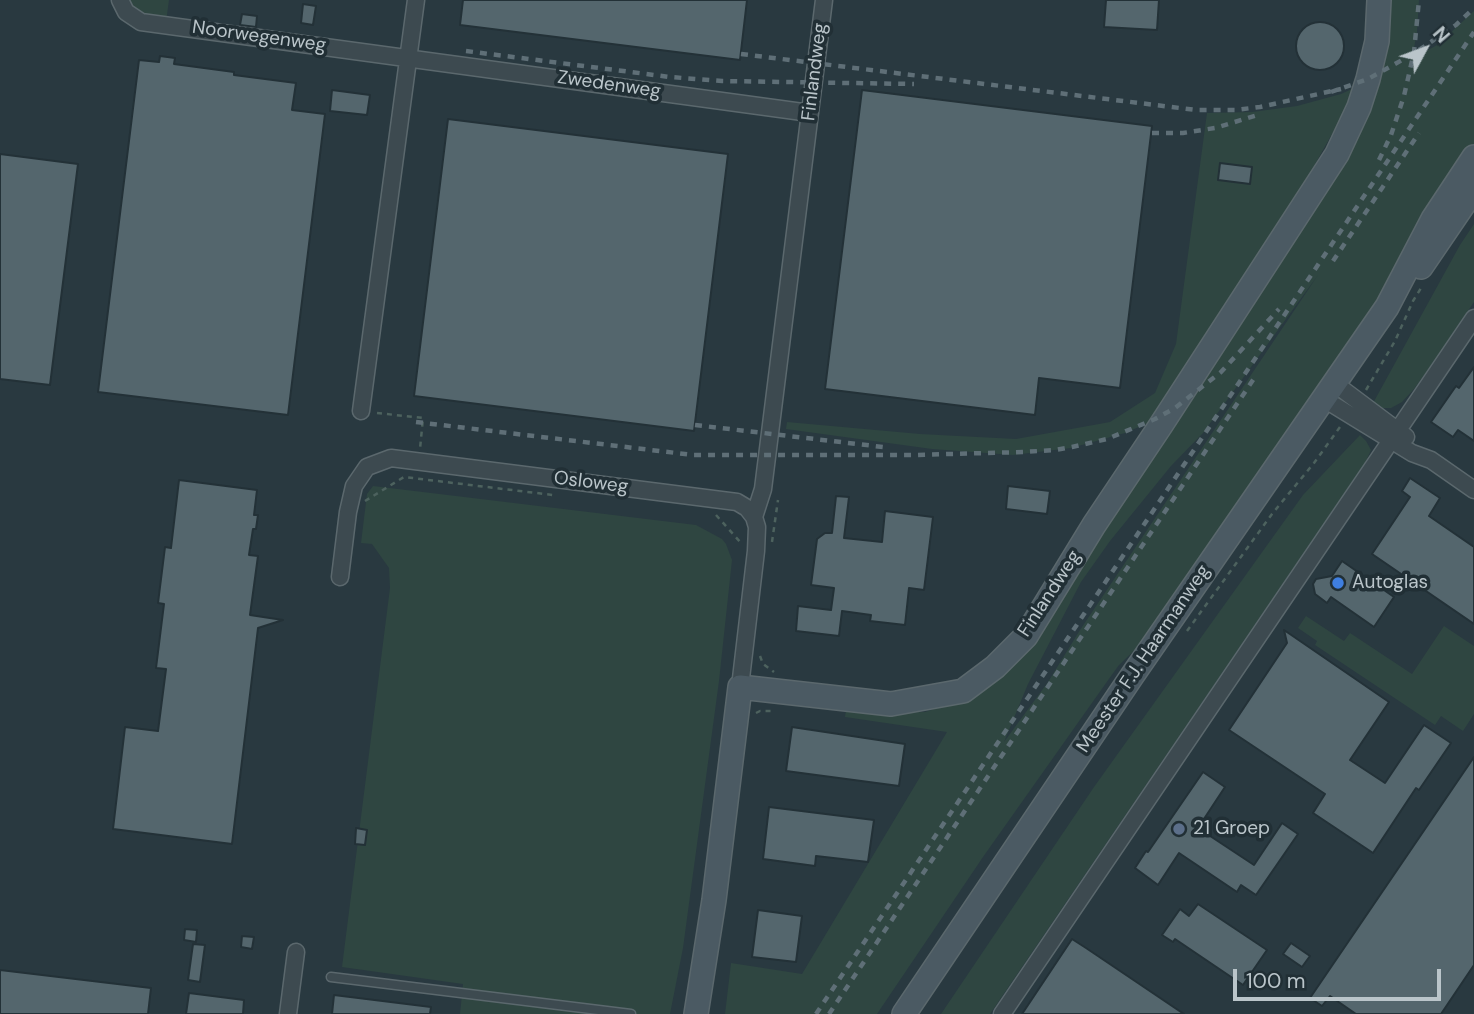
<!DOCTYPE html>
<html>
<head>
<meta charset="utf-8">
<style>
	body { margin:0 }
	#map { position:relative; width:1474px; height:1014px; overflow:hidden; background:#293940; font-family:"DM Sans",sans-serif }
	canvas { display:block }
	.north { position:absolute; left:1390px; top:14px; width:70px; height:70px; -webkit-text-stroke:5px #212f35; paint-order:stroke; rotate:49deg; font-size:19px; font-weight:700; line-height:28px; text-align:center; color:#bac5ca }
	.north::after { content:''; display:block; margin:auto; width:24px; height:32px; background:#bac5ca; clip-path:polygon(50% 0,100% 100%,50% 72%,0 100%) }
	.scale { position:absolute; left:1233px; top:969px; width:208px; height:32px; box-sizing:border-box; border:4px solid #bac5ca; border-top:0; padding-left:9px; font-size:21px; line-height:24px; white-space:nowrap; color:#bac5ca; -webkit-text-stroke:5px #212f35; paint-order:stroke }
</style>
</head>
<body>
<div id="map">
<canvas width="1474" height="1014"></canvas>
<div class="north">N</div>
<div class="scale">100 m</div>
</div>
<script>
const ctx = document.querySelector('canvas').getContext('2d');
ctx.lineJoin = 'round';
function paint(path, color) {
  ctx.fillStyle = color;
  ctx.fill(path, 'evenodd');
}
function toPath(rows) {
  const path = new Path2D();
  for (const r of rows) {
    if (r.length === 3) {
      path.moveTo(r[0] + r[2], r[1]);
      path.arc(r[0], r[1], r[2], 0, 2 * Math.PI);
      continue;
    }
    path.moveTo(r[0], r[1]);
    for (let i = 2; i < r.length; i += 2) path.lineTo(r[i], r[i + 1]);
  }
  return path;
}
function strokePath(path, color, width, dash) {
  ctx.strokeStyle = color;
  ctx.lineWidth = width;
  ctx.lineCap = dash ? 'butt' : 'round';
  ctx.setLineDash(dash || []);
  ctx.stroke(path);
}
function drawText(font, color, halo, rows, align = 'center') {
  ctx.font = font + ' "DM Sans",sans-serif';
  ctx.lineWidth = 7;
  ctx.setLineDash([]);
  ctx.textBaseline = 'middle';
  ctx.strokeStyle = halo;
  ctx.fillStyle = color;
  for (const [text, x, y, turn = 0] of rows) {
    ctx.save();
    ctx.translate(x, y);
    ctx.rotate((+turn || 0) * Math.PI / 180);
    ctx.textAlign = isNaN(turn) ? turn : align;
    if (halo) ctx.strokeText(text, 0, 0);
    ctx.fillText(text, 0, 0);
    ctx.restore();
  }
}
const green = toPath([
	[123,0,169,0,166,22,145,20],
	[1387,0,1419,0,1417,32,1412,59,1437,45,1474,11,1474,144,1433,206,1372,310,1140,645,1119,665,1111,676,983,857,877,1014,725,1014,731,963,802,974,947,732,845,717,846,710,879,713,925,712,960,701,988,683,1362,126,1375,95,1383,48],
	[1318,275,1080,630,1048,682,1004,742,1028,684,1081,582,1110,541,1171,466,1203,433],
	[1354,88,1342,116,1300,191,1148,423,1125,433,1071,448,1013,455,932,449,786,429,787,422,920,434,1016,439,1110,422,1155,393,1176,344,1207,113,1252,112,1297,106,1341,94],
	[1474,224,1474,302,1430,367,1414,389,1402,402,1391,408,1379,408,1372,405,1460,245],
	[1360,435,1366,441,1371,450,1365,463,990,1014,941,1014,1094,787,1303,495],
	[373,486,696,525,722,539,726,544,732,560,719,681,683,948,670,1014,460,1014,463,984,342,967,390,588,389,568,372,544,361,543,367,494],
	[1306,616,1344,641,1350,633,1412,674,1444,626,1474,646,1474,714,1463,731,1441,716,1435,725,1315,645,1317,641,1298,628]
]);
const building = toPath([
	[463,0,747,0,740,60,460,25,463,0],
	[1106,0,1159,0,1157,30,1104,27,1106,0],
	[303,4,316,6,313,25,301,23,303,4],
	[242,14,257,16,256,27,240,25,242,14],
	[1320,46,24],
	[160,56,175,58,174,64,234,72,234,75,296,83,292,110,325,114,288,415,98,392,139,60,159,62,160,56],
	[332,90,370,95,367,115,330,111,332,90],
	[862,90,1152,126,1120,388,1039,378,1035,415,825,389,862,90],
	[448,119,728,154,694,431,414,396,448,119],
	[0,154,78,164,50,385,0,379,0,154],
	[1220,163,1252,167,1250,184,1218,180,1220,163],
	[1474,367,1474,441,1458,430,1453,437,1431,422,1456,386,1459,388,1474,367],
	[1410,478,1440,498,1429,516,1474,547,1474,624,1372,554,1410,497,1402,491,1410,478],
	[179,480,257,490,254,515,258,515,256,529,253,529,249,555,258,556,250,615,283,620,258,628,232,844,113,829,125,727,158,731,166,669,156,668,164,604,158,603,165,547,171,548,179,480],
	[1008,486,1050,491,1047,514,1006,509,1008,486],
	[836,496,849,497,844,538,882,542,885,511,933,517,924,590,909,588,905,625,870,621,871,615,842,611,839,636,796,631,798,606,831,610,834,588,811,585,817,539,825,533,832,533,836,496],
	[1342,561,1394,597,1374,627,1331,597,1327,603,1315,594,1313,584,1316,579,1332,576,1342,561],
	[1284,630,1389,702,1350,760,1385,783,1424,725,1451,743,1419,790,1416,788,1373,853,1313,813,1325,794,1229,730,1287,643,1284,630],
	[792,727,905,744,899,786,786,771,792,727],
	[1474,757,1474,965,1441,1014,1356,1014,1330,996,1322,1006,1310,998,1474,757],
	[1203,772,1225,787,1198,828,1254,865,1282,823,1298,834,1256,895,1241,885,1237,892,1179,853,1158,885,1135,868,1146,851,1148,852,1203,772],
	[769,807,874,820,868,862,816,856,815,866,763,859,769,807],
	[356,828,367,830,365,845,355,844,356,828],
	[1198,904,1267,950,1243,985,1175,939,1173,942,1162,935,1180,909,1189,916,1198,904],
	[758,910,802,916,796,962,752,957,758,910],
	[185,929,197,930,196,942,184,940,185,929],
	[242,936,254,937,252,949,241,947,242,936],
	[1072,939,1086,948,1184,1014,1022,1014,1072,939],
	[1291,943,1310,956,1302,967,1283,954,1291,943],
	[193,944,205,945,200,982,188,980,193,944],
	[0,970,151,988,148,1014,0,1014,0,970],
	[189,993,244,1000,243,1014,186,1014,189,993],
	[334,995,431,1007,430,1014,332,1014,334,995]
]);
const path = toPath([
	[1366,390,1395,341,1413,301,1423,285],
	[377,413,423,418,420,449],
	[365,501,404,477,553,495],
	[716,515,742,544],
	[772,542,778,500],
	[1187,631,1272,514,1314,463,1340,427],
	[760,656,763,664,774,672],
	[756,713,760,711,773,711]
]);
const lane = toPath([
	[331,977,631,1014]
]);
const street = toPath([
	[120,0,126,12,141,22,810,113],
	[1334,383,1406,437],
	[1324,399,1412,453,1431,460,1474,490],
	[361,411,416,0],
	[754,517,763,489,824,0],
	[340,577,348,512,354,486,367,467,391,458,737,502,747,508,754,517,757,527,756,551,740,687],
	[288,1014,296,952],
	[1002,1014,1474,318]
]);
const secondary = toPath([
	[1421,267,1474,189],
	[696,1014,714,900,740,687,891,704,963,691,995,667,1026,636,1094,525,1161,425,1337,154,1359,107,1368,79,1377,41,1379,0],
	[904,1014,1132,676,1387,307,1433,219,1474,157]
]);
const rail = toPath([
	[466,51,670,77,722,81,914,84],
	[741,54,1196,110,1235,110,1260,107,1341,89],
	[1331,92,1368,79,1413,54,1456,25,1474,8],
	[1152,133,1183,133,1215,128,1261,114],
	[1379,160,1391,135,1404,96,1414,52,1419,0],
	[1333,261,1419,133],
	[416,422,693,455,914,455,1023,452,1055,450,1072,447,1107,439,1155,419,1175,408,1221,372,1279,309],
	[695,425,883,447],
	[816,1014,1474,32],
	[829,1014,1255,377]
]);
const markers = [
	[1338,583,7,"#3f7fe0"],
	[1179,829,7,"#5c6f8a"]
];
const streetNames = [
	["Noorwegenweg",259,37,8],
	["Finlandweg",815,72,-83],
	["Zwedenweg",609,85,8],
	["Osloweg",591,483,7],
	["Finlandweg",1050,594,-57],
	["Meester F.J. Haarmanweg",1144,659,-56]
];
const poiNames = [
	["Autoglas",1352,583],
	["21 Groep",1193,829]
];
paint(green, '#2f4641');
paint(building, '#54666d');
strokePath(building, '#233137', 2);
strokePath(lane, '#5b686d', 11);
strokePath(street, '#5b686d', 19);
strokePath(secondary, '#5b686d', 26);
strokePath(path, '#4d625e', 2.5, [5, 5]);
strokePath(lane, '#3d4a50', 8);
strokePath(street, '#3d4a50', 16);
strokePath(secondary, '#4b5a63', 23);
strokePath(rail, '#5f6f77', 4.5, [7, 7]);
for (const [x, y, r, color] of markers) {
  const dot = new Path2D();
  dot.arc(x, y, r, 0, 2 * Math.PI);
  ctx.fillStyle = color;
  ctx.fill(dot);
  strokePath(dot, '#212f35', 2.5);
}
drawText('19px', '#bac5ca', '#212f35', streetNames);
drawText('19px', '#bac5ca', '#212f35', poiNames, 'left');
</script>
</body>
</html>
